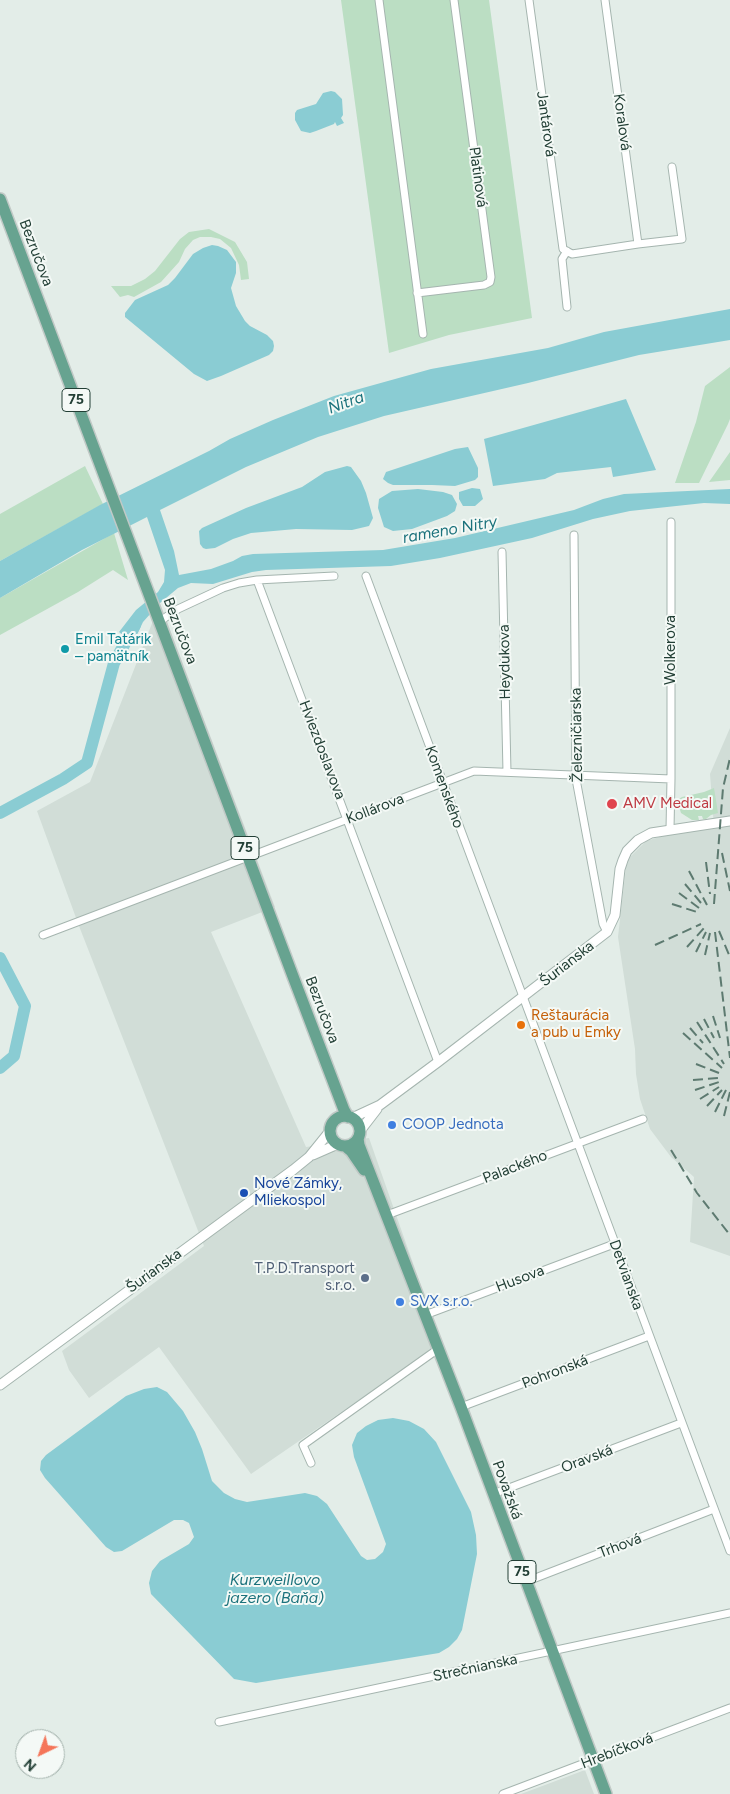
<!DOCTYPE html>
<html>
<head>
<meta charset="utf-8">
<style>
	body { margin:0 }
	#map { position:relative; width:730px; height:1794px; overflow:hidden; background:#e3ede8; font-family:Figtree,sans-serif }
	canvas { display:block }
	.north { position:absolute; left:15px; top:1729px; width:50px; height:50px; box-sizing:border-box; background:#f4f9f6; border:1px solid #a0afa9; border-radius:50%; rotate:222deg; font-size:14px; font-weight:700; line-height:20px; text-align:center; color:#223f35 }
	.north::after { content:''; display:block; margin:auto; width:18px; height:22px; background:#f47559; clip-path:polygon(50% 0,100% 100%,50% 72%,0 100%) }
</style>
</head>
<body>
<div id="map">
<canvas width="730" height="1794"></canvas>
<div class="north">N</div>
</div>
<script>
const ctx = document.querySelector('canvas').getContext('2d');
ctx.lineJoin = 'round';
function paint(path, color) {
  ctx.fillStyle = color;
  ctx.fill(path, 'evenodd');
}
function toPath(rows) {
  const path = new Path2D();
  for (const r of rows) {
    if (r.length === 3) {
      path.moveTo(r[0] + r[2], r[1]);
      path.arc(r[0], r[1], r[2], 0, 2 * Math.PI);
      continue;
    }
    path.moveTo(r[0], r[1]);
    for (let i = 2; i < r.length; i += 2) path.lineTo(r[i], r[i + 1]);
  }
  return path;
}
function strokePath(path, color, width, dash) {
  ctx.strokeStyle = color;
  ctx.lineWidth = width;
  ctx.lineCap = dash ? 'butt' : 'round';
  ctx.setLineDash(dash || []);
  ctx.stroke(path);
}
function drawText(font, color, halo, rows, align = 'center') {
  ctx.font = font + ' Figtree,sans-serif';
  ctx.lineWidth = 4;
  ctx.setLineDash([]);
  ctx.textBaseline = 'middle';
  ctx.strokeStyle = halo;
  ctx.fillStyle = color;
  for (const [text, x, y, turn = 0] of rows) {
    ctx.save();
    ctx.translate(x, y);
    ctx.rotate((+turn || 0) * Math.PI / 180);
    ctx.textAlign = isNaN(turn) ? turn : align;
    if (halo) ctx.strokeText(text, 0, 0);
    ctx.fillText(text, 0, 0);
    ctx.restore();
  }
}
const built = toPath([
	[160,603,275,907,211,932,306,1147,369,1138,439,1337,433,1349,251,1474,159,1347,89,1398,69,1370,62,1351,204,1246,79,926,37,811,90,782],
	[730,728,730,1256,690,1242,694,1177,671,1157,650,1129,640,1099,636,1074,635,1049,618,937,626,866,631,856,646,841,670,834,714,827,710,774],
	[585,1770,594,1794,521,1794]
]);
const green = toPath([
	[341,0,489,0,532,318,449,335,389,353],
	[209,229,235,242,247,262,249,279,241,280,239,265,231,248,220,239,211,237,200,237,193,240,185,249,179,262,161,282,134,297,128,295,120,297,111,286,131,286,145,279,155,271,180,239,189,232],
	[730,367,730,419,728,424,699,483,675,483,696,422,705,386],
	[730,452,730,480,709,482],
	[85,466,103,504,0,561,0,514],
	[114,533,128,580,113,570,78,592,0,635,0,598],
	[714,788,718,813,711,815,706,819,703,819,702,816,698,816,699,820,692,820,681,813,677,800,682,797,704,792]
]);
const water = toPath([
	[331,91,335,92,342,99,343,115,341,118,344,123,337,126,335,122,334,124,316,131,310,133,301,131,295,120,295,113,297,110,316,104,323,93],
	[212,245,218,246,227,250,236,262,236,273,231,288,236,306,245,321,250,326,267,335,273,341,274,346,273,351,269,355,221,376,207,381,194,374,125,317,125,313,135,300,168,285,175,278,193,254,203,248],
	[730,309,730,340,639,355,528,383,384,416,318,437,246,467,160,510,174,551,179,575,211,569,233,561,242,556,253,554,383,550,455,538,574,510,603,499,624,494,730,489,730,504,704,503,630,511,593,519,532,538,440,558,391,566,266,570,252,572,213,584,191,583,178,588,160,603,143,622,133,643,119,632,136,610,158,592,164,582,165,570,147,517,82,550,0,598,0,561,100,505,209,451,230,439,273,420,334,396,431,369,548,348,604,332],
	[626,399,656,470,613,477,611,467,557,473,545,479,493,486,484,439],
	[468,447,478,468,478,477,475,480,455,486,432,485,393,485,388,483,383,479,386,472,455,449],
	[347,466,351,467,361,481,366,493,373,518,369,526,352,530,296,529,251,533,233,539,215,548,206,549,203,548,200,544,199,531,202,528,246,508,302,487,325,472],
	[472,488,480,489,483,499,475,506,463,506,459,499,459,492],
	[418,489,443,492,452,495,457,504,455,511,447,516,412,529,393,531,384,527,378,508,379,499,392,491],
	[157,1387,167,1392,183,1411,195,1432,202,1449,212,1481,224,1493,235,1499,247,1502,305,1493,317,1496,327,1504,361,1556,367,1560,375,1559,383,1552,386,1544,354,1457,352,1445,357,1433,366,1426,378,1420,393,1418,409,1421,424,1429,436,1442,471,1512,476,1535,477,1554,462,1630,457,1639,449,1647,439,1653,256,1683,234,1679,151,1594,149,1583,152,1571,160,1561,189,1544,194,1537,189,1523,183,1520,174,1520,122,1551,114,1552,106,1547,45,1478,40,1470,41,1461,46,1455,126,1396,144,1389]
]);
const river = toPath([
	[0,813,63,779,87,763,114,663,135,625],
	[0,958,25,1006,14,1056,0,1068]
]);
const minor = toPath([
	[379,0,423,334],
	[529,0,563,249,572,254,638,244,682,239,672,167],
	[605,0,638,244],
	[417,293,484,285,490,282,491,277,454,0],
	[567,307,562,259,567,251],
	[574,535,576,779,603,924,607,932],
	[502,552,507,772],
	[366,576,730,1551],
	[257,580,438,1062],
	[163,619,178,609,223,588,239,583,257,580,334,576],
	[671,779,671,522],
	[43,935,474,771,671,779,670,829],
	[387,1215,643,1119],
	[425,1315,614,1244],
	[461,1407,649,1336],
	[311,1463,303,1445,438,1349],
	[493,1494,681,1423],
	[525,1582,714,1509],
	[219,1722,730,1613],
	[503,1794,730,1708]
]);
const tertiary = toPath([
	[352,1118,380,1105,438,1062,607,932,615,915,620,869,623,860,627,851,638,840,651,833,730,821],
	[360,1131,377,1109],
	[313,1155,338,1144],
	[0,1385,293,1170,309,1157,330,1131]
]);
const primary = toPath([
	[0,199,294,979,344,1110,348,1117],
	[345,1131,15],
	[358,1138,359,1145,461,1407,606,1794],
	[345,1146,351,1151,364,1170]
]);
const rail = toPath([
	[722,853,730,891],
	[706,862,710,894],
	[689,871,707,905],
	[685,884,701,903],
	[679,893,699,908],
	[672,904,700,913],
	[714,904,723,788,730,758],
	[719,931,730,957],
	[715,932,730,1058],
	[655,945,701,924],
	[687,947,704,928],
	[696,952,706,932],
	[705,955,710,933],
	[713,1016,720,1038],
	[704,1019,714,1038],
	[697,1022,724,1064],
	[690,1028,703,1043],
	[683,1033,722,1068],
	[696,1064,719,1073],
	[693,1080,718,1078],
	[695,1090,719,1082],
	[700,1099,719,1087],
	[707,1106,722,1090],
	[715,1112,726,1090],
	[724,1116,730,1092],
	[671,1150,697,1193,730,1235]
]);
const markers = [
	[65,649,5,"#0f9aa8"],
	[612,804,6,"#e0444e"],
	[521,1025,5,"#e8710a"],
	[392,1125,5,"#3f7fe0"],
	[244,1193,5,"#1a4fb4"],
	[365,1278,5,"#5c6f8a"],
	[400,1302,5,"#3f7fe0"]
];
const shields = [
	[76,400,28],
	[245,848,28],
	[522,1572,28]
];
const shieldNames = [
	["75",76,400],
	["75",245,848],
	["75",522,1572]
];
const streetNames = [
	["Koralová",622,122,82],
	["Jantárová",546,124,82],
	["Platinová",478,177,82],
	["Bezručova",36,253,69],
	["Bezručova",180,631,69],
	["Wolkerova",671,650,-90],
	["Heydukova",505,662,-91],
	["Železničiarska",577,735,-91],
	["Hviezdoslavova",322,750,69],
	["Komenského",444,787,70],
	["Kollárova",375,809,-21],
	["Šurianska",567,964,-38],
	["Bezručova",322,1010,69],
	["Palackého",515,1167,-21],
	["Šurianska",154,1271,-36],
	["Detvianska",626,1275,70],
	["Husova",520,1279,-21],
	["Pohronská",555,1372,-21],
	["Oravská",587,1459,-21],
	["Považská",507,1490,70],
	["Trhová",620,1546,-21],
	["Strečnianska",475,1668,-12],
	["Hrebíčková",617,1751,-21]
];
const cultureNames = [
	["Emil Tatárik",75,640],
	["– pamätník",75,657]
];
const healthNames = [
	["AMV Medical",623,804]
];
const foodNames = [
	["Reštaurácia",531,1016],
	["a pub u Emky",531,1033]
];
const shopNames = [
	["COOP Jednota",402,1125],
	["SVX s.r.o.",410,1302]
];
const transitNames = [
	["Nové Zámky,",254,1184],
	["Mliekospol",254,1201]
];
const serviceNames = [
	["T.P.D.Transport",355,1269],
	["s.r.o.",355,1286]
];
const waterNames = [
	["Nitra",346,403,-20],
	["rameno Nitry",450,530,-10],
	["Kurzweillovo",275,1580],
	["jazero (Baňa)",275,1598]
];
paint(built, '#d1ddd7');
paint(green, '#bbdec3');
paint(water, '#8accd3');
strokePath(river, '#8accd3', 12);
strokePath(minor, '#a5b5af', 9);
strokePath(tertiary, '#a5b5af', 11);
strokePath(primary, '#c1c9c6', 14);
strokePath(minor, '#fff', 7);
strokePath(tertiary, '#fff', 9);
strokePath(primary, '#67a390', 11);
strokePath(rail, '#5d7a70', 2, [10, 5]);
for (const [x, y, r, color] of markers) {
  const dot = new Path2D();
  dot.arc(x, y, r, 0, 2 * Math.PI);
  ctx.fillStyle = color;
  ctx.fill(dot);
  strokePath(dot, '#f4f9f6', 2);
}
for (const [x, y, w] of shields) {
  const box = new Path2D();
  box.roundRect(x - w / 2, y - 11.5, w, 23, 4);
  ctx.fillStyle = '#f4f9f6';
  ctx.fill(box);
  strokePath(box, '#223f35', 1);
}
drawText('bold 14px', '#223f35', null, shieldNames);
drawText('15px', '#223f35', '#f4f9f6', streetNames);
drawText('15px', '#0d838f', '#f4f9f6', cultureNames, 'left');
drawText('15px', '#be3a42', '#f4f9f6', healthNames, 'left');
drawText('15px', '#c56008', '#f4f9f6', foodNames, 'left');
drawText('15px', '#366cbe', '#f4f9f6', shopNames, 'left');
drawText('15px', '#164399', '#f4f9f6', transitNames, 'left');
drawText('15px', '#4e5e75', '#f4f9f6', serviceNames, 'right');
drawText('italic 16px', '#1b727c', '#f4f9f6', waterNames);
</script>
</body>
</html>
